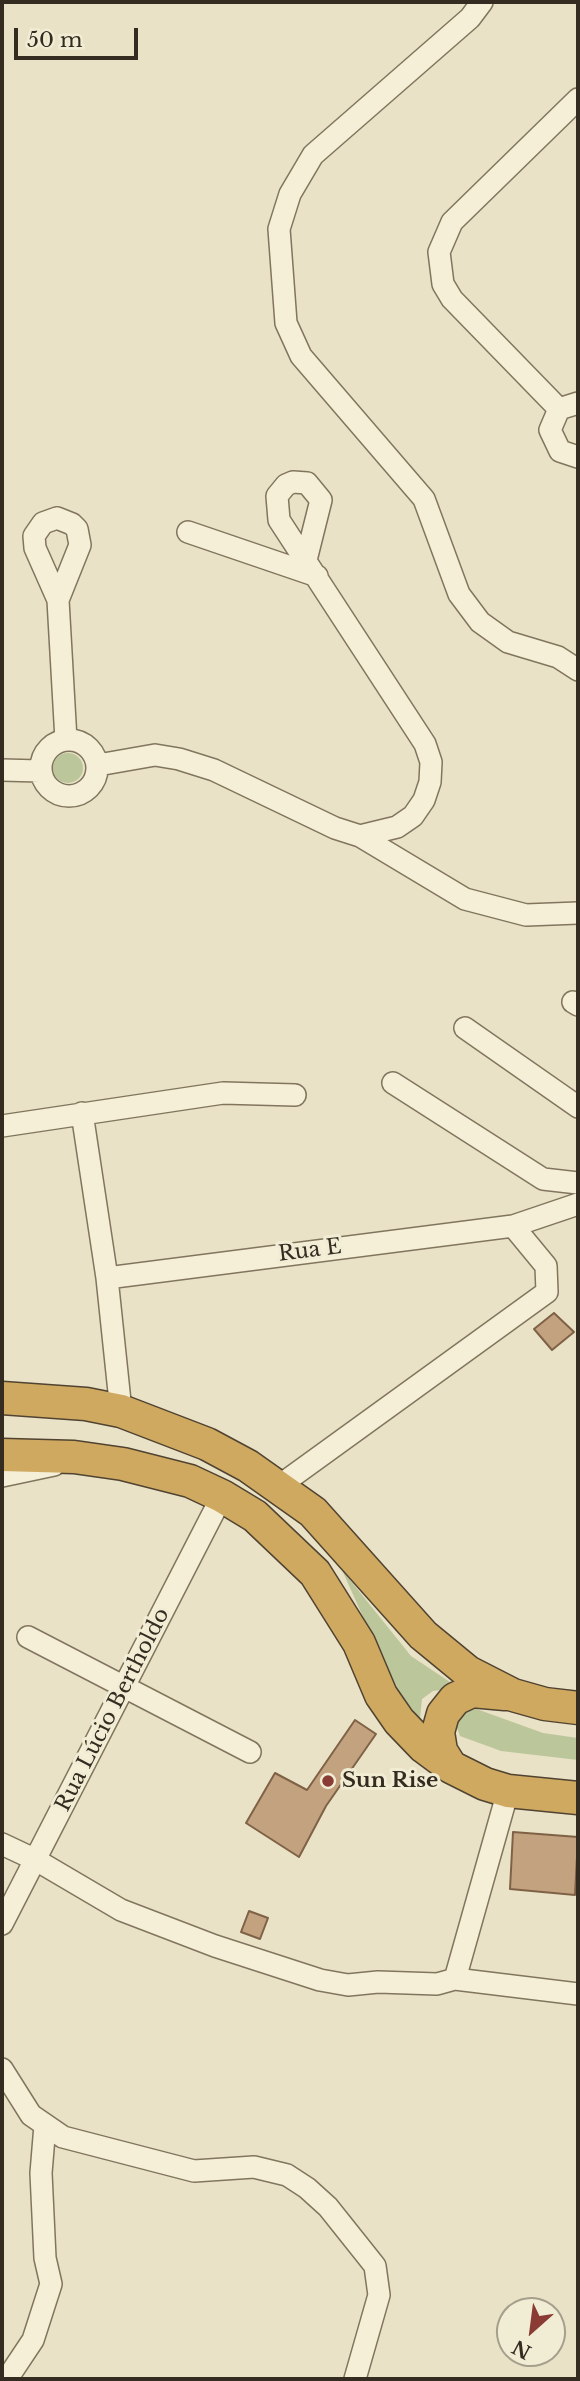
<!DOCTYPE html>
<html>
<head>
<meta charset="utf-8">
<style>
	body { margin:0 }
	#map { position:relative; width:580px; height:2381px; overflow:hidden; background:#e9e2c6; font-family:"Libre Baskerville",serif }
	canvas { display:block }
	.frame { position:absolute; inset:0; border:4px solid #342c20; pointer-events:none }
	.north { position:absolute; left:496px; top:2297px; width:70px; height:70px; box-sizing:border-box; background:#f1ecd4; border:2px solid #a59f8c; border-radius:50%; rotate:208deg; font-size:19px; font-weight:700; line-height:28px; text-align:center; color:#342c20 }
	.north::after { content:''; display:block; margin:auto; width:24px; height:32px; background:#8a3c34; clip-path:polygon(50% 0,100% 100%,50% 72%,0 100%) }
	.scale { position:absolute; left:14px; top:28px; width:124px; height:32px; box-sizing:border-box; border:4px solid #342c20; border-top:0; padding-left:9px; font-size:21px; line-height:24px; white-space:nowrap; color:#342c20; -webkit-text-stroke:5px #f1ecd4; paint-order:stroke }
</style>
</head>
<body>
<div id="map">
<canvas width="580" height="2381"></canvas>
<div class="frame"></div>
<div class="north">N</div>
<div class="scale">50 m</div>
</div>
<script>
const ctx = document.querySelector('canvas').getContext('2d');
ctx.lineJoin = 'round';
function paint(path, color) {
  ctx.fillStyle = color;
  ctx.fill(path, 'evenodd');
}
function toPath(rows) {
  const path = new Path2D();
  for (const r of rows) {
    if (r.length === 3) {
      path.moveTo(r[0] + r[2], r[1]);
      path.arc(r[0], r[1], r[2], 0, 2 * Math.PI);
      continue;
    }
    path.moveTo(r[0], r[1]);
    for (let i = 2; i < r.length; i += 2) path.lineTo(r[i], r[i + 1]);
  }
  return path;
}
function strokePath(path, color, width, dash) {
  ctx.strokeStyle = color;
  ctx.lineWidth = width;
  ctx.lineCap = dash ? 'butt' : 'round';
  ctx.setLineDash(dash || []);
  ctx.stroke(path);
}
function drawText(font, color, halo, rows, align = 'center') {
  ctx.font = font + ' "Libre Baskerville",serif';
  ctx.lineWidth = 6;
  ctx.setLineDash([]);
  ctx.textBaseline = 'middle';
  ctx.strokeStyle = halo;
  ctx.fillStyle = color;
  for (const [text, x, y, turn = 0] of rows) {
    ctx.save();
    ctx.translate(x, y);
    ctx.rotate((+turn || 0) * Math.PI / 180);
    ctx.textAlign = isNaN(turn) ? turn : align;
    if (halo) ctx.strokeText(text, 0, 0);
    ctx.fillText(text, 0, 0);
    ctx.restore();
  }
}
const green = toPath([
	[68,768,15],
	[342,1570,411,1656,459,1688,433,1691,422,1699,420,1719,394,1686],
	[471,1707,543,1733,578,1738,578,1760,501,1751,460,1736,453,1717]
]);
const building = toPath([
	[554,1313,574,1332,552,1350,534,1329,554,1313],
	[355,1720,376,1734,326,1806,299,1857,246,1823,275,1773,307,1790,355,1720],
	[513,1832,578,1837,575,1895,510,1889,513,1832],
	[249,1911,268,1918,260,1939,241,1932,249,1911]
]);
const minor = toPath([
	[482,2,470,18,313,155,290,194,279,229,286,323,301,356,424,499,459,594,480,622,508,642,558,657,578,670],
	[578,403,559,409,550,430,560,451,578,457],
	[559,409,452,299,443,284,439,252,452,222,578,99],
	[57,518,72,524,77,529,80,545,58,600,35,548,34,536,43,523,57,518],
	[188,532,317,576],
	[58,600,66,740],
	[69,768,28],
	[98,765,155,755,179,759,214,770,335,828,360,836,397,827,413,816,424,800,430,782,431,762,425,744,279,520,277,496,286,485,293,482,307,483,321,500,306,560],
	[2,770,40,771],
	[360,836,465,899,526,915,578,913],
	[573,1002,578,1005],
	[465,1028,578,1107],
	[393,1083,543,1179,578,1183],
	[82,1113,107,1278,121,1411],
	[2,1126,223,1093,295,1095],
	[107,1278,513,1226,578,1204],
	[2,1476,54,1465],
	[279,1486,547,1292,546,1266,513,1226],
	[28,1637,250,1752],
	[2,1844,36,1860,121,1910,215,1946,320,1980,348,1985,378,1982,437,1984,455,1979,508,1791],
	[2,1924,222,1496],
	[455,1979,578,1994],
	[2,2069,31,2115,63,2137,194,2171,254,2167,287,2175,307,2188,328,2207,375,2266,379,2295,355,2379],
	[7,2379,33,2340,51,2284,45,2258,41,2173,45,2125]
]);
const highway = toPath([
	[2,1398,86,1404,121,1411,207,1444,248,1466,313,1512,423,1635,468,1672,513,1695,545,1704,578,1708],
	[2,1455,74,1457,123,1464,190,1481,222,1496,255,1516,315,1573,359,1643,381,1695,399,1721,424,1747,451,1767,485,1784,508,1791,578,1798],
	[451,1767,441,1751,438,1732,443,1714,455,1699,472,1691,505,1694]
]);
const markers = [
	[328,1781,7,"#8a3c34"]
];
const streetNames = [
	["Rua E",310,1251,-7],
	["Rua Lúcio Bertholdo",113,1710,-63]
];
const poiNames = [
	["Sun Rise",342,1781]
];
paint(green, '#bcc69b');
paint(building, '#c3a280');
strokePath(building, '#7f6246', 2);
strokePath(minor, '#82755e', 24);
strokePath(highway, '#504331', 35);
strokePath(minor, '#f5efd8', 21);
strokePath(highway, '#cfa960', 32);
for (const [x, y, r, color] of markers) {
  const dot = new Path2D();
  dot.arc(x, y, r, 0, 2 * Math.PI);
  ctx.fillStyle = color;
  ctx.fill(dot);
  strokePath(dot, '#f1ecd4', 2.5);
}
drawText('21px', '#342c20', '#f1ecd4', streetNames);
drawText('bold 21px', '#342c20', '#f1ecd4', poiNames, 'left');
</script>
</body>
</html>
